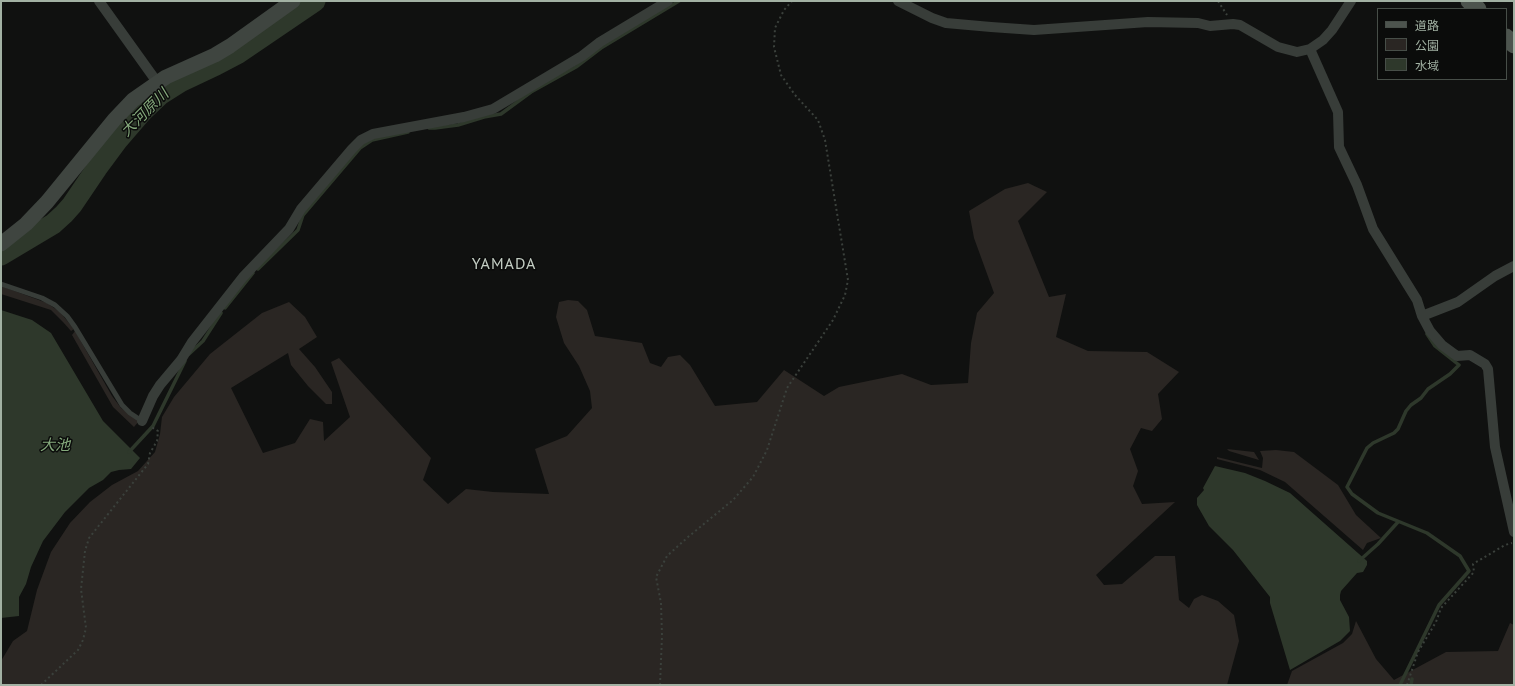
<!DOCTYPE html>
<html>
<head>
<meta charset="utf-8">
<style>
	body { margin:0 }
	#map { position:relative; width:1515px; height:686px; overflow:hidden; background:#101110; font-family:"PT Sans","Noto Sans JP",sans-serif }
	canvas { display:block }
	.frame { position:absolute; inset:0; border:2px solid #a2b1a3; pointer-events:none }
	.legend { position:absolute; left:1377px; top:8px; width:130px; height:72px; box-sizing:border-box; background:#0b0c0b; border:1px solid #474e48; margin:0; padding:5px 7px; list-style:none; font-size:12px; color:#a2b1a3 }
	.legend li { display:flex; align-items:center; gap:8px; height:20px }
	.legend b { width:20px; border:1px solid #474e48 }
</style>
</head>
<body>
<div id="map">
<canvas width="1515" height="686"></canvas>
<div class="frame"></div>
<ul class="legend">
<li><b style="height:5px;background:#4d544e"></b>道路</li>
<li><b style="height:11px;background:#2a2623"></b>公園</li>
<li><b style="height:11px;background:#2e382b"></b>水域</li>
</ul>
</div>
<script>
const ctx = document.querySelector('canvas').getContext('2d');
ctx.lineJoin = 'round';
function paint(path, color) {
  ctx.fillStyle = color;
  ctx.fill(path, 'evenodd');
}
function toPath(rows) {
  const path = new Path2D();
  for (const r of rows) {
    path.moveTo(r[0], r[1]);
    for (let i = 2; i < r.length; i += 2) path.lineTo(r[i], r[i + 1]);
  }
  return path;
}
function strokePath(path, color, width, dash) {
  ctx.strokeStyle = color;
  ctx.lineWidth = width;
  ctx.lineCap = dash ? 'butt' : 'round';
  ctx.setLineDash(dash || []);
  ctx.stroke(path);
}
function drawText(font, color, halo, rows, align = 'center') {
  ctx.font = font + ' "PT Sans","Noto Sans JP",sans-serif';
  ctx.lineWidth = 3;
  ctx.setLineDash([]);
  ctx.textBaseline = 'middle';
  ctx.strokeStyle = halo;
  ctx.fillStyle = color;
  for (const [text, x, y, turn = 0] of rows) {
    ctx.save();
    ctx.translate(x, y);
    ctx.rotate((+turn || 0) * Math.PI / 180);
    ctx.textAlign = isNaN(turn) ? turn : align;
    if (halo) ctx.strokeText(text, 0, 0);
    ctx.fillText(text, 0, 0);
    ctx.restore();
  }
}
const green = toPath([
	[1028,183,1047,192,1018,221,1049,297,1066,294,1056,337,1088,351,1147,352,1179,372,1158,394,1162,419,1152,431,1141,428,1130,449,1138,471,1133,486,1142,504,1175,502,1096,575,1104,585,1122,584,1155,556,1175,556,1179,600,1189,608,1194,599,1202,595,1218,601,1234,615,1239,641,1227,685,1,685,1,661,13,641,27,631,37,590,51,552,70,523,90,502,112,485,138,471,155,452,160,434,162,417,174,397,210,354,262,313,289,302,305,317,317,337,299,349,315,367,332,392,332,404,326,404,308,386,291,365,288,353,231,388,263,453,295,443,310,419,323,422,324,441,350,417,331,362,339,358,431,458,423,480,448,504,466,489,493,492,549,494,535,449,567,436,592,408,590,391,579,366,564,343,556,317,559,302,568,300,578,301,587,310,595,336,642,343,650,363,661,367,668,357,680,355,690,365,715,406,757,402,784,370,824,396,839,387,902,374,931,385,968,383,971,343,977,313,994,293,974,238,969,211,1005,189],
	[1,286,47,303,60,312,74,329,71,331,63,322,51,310,1,294],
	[75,331,112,396,121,408,139,421,134,427,113,407,72,335],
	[1227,449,1254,452,1259,460,1229,451],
	[1276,450,1294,452,1338,485,1356,515,1381,538,1367,543,1363,550,1285,482,1260,470,1217,459,1217,457,1262,468,1263,458,1260,451],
	[1356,621,1376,659,1394,680,1446,652,1498,651,1510,623,1514,625,1514,685,1287,685,1292,671,1343,643,1352,634]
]);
const water = toPath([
	[1,310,32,320,51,333,103,421,140,458,131,469,119,470,111,472,103,480,89,488,65,512,43,541,31,567,26,584,19,597,19,616,1,618],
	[1215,466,1245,473,1265,481,1290,493,1367,561,1367,565,1363,572,1357,573,1341,591,1340,595,1340,600,1349,617,1350,631,1340,641,1290,670,1270,603,1270,597,1233,550,1209,526,1197,505,1197,498,1204,490,1203,488]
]);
const stream = toPath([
	[429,128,435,128,458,125,484,117,501,114,531,92,576,67,601,48,679,1],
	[258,269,298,230,303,215,360,148,372,140,408,132],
	[225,308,253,273],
	[189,354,203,341,221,313],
	[129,452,153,426,185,361],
	[1359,561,1378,544,1398,522],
	[1400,685,1439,605,1469,571,1460,556,1427,533,1378,513,1352,494,1347,487,1367,448,1373,443,1394,433,1398,429,1406,411,1411,405,1421,398,1428,389,1450,374,1459,365,1435,346,1427,334],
	[1411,685,1412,679]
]);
const river = toPath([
	[1,255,53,224,64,214,72,205,97,168,117,141,142,112,161,94,180,82,216,65,237,54,315,1]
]);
const path = toPath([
	[1218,1,1227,15],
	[41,685,78,650,83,640,86,628,81,589,85,551,89,538,148,464,150,453,157,441,158,431,150,426],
	[660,685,662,636,661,603,656,577,667,556,688,537,733,500,753,477,767,450,787,388,833,320,845,295,848,280,825,140,818,120,795,95,781,75,774,47,775,28,784,10,792,1],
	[1407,685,1418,652,1436,622,1441,608,1474,572,1473,564,1505,545,1512,543]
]);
const lane = toPath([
	[1,284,42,298,55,305,67,316,75,327,122,405,130,413,142,421]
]);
const street = toPath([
	[99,1,157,82],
	[898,1,932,18,946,23,991,27,1034,30,1148,22,1198,23,1210,26,1233,24,1240,25,1278,47,1297,52,1310,49,1323,40,1332,30,1351,1],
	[1310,49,1338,112,1339,147,1357,185,1373,229,1417,300,1422,316,1430,331,1442,345,1457,356,1470,355,1485,364,1488,369,1495,447,1514,532],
	[1422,316,1458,302,1495,276,1514,266],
	[142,421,153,396,160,385,181,360,192,342,243,277,289,229,301,209,352,149,361,140,373,134,464,117,493,109,582,56,600,42,668,1]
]);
const secondary = toPath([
	[1,244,26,224,47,202,114,120,133,100,166,77,215,55,230,46,293,1]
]);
const primary = toPath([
	[1469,1,1478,9],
	[1506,37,1514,45]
]);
const waterNames = [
	["大河原川",145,113,-45],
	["大池",55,446]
];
const quarterNames = [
	["YAMADA",504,264]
];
paint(green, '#2a2623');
paint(water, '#2e382b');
strokePath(stream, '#2e382b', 3.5);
strokePath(river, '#2e382b', 21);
strokePath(path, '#3b413c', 2, [2, 3]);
strokePath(lane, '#383d39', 5);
strokePath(street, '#383d39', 10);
strokePath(secondary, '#3f4540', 15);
strokePath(primary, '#4d544e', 17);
drawText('italic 15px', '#85a97c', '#0b0c0b', waterNames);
ctx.letterSpacing = '1px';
drawText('16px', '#c3cdc3', '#0b0c0b', quarterNames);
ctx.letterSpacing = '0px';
</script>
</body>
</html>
